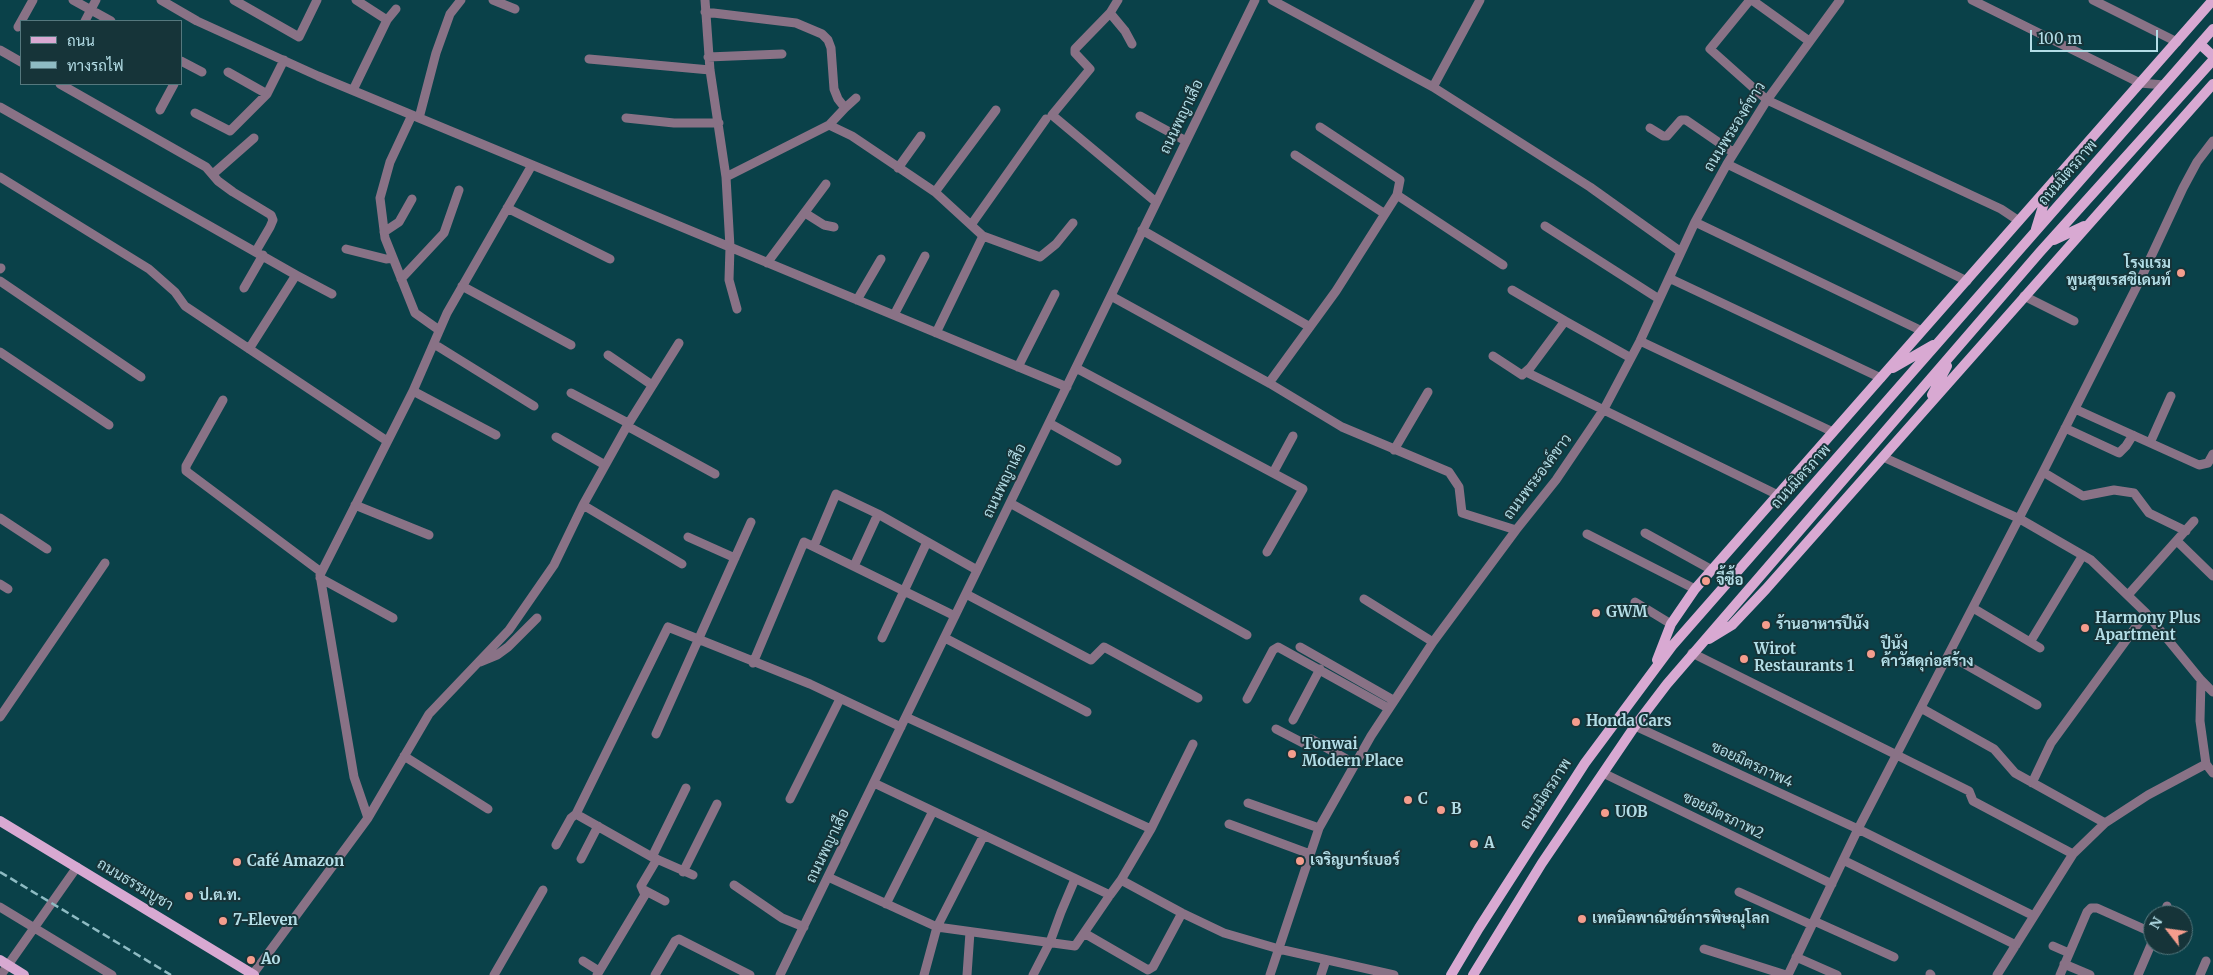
<!DOCTYPE html>
<html>
<head>
<meta charset="utf-8">
<style>
	body { margin:0 }
	#map { position:relative; width:2213px; height:975px; overflow:hidden; background:#0a4149; font-family:Merriweather,Sarabun,serif }
	canvas { display:block }
	.legend { position:absolute; left:20px; top:20px; width:162px; height:65px; box-sizing:border-box; background:#163439; border:1px solid #55787e; margin:0; padding:6px 9px; list-style:none; font-size:15px; color:#b3dde6 }
	.legend li { display:flex; align-items:center; gap:10px; height:25px }
	.legend b { width:25px; border:1px solid #55787e }
	.north { position:absolute; left:2143px; top:905px; width:50px; height:50px; box-sizing:border-box; background:#163439; border:1px solid #55787e; border-radius:50%; rotate:300deg; font-size:14px; font-weight:700; line-height:20px; text-align:center; color:#b3dde6 }
	.north::after { content:''; display:block; margin:auto; width:18px; height:22px; background:#f59d8d; clip-path:polygon(50% 0,100% 100%,50% 72%,0 100%) }
	.scale { position:absolute; left:2030px; top:30px; width:128px; height:22px; box-sizing:border-box; border:2px solid #b3dde6; border-top:0; padding-left:6px; font-size:15px; line-height:18px; white-space:nowrap; color:#b3dde6; -webkit-text-stroke:4px #163439; paint-order:stroke }
</style>
</head>
<body>
<div id="map">
<canvas width="2213" height="975"></canvas>
<ul class="legend">
<li><b style="height:6px;background:#d8a9d2"></b>ถนน</li>
<li><b style="height:6px;background:#8ebbc3"></b>ทางรถไฟ</li>
</ul>
<div class="north">N</div>
<div class="scale">100 m</div>
</div>
<script>
const ctx = document.querySelector('canvas').getContext('2d');
ctx.lineJoin = 'round';
function toPath(rows) {
  const path = new Path2D();
  for (const r of rows) {
    path.moveTo(r[0], r[1]);
    for (let i = 2; i < r.length; i += 2) path.lineTo(r[i], r[i + 1]);
  }
  return path;
}
function strokePath(path, color, width, dash) {
  ctx.strokeStyle = color;
  ctx.lineWidth = width;
  ctx.lineCap = dash ? 'butt' : 'round';
  ctx.setLineDash(dash || []);
  ctx.stroke(path);
}
function drawText(font, color, halo, rows, align = 'center') {
  ctx.font = font + ' Merriweather,Sarabun,serif';
  ctx.lineWidth = 4;
  ctx.setLineDash([]);
  ctx.textBaseline = 'middle';
  ctx.strokeStyle = halo;
  ctx.fillStyle = color;
  for (const [text, x, y, turn = 0] of rows) {
    ctx.save();
    ctx.translate(x, y);
    ctx.rotate((+turn || 0) * Math.PI / 180);
    ctx.textAlign = isNaN(turn) ? turn : align;
    if (halo) ctx.strokeText(text, 0, 0);
    ctx.fillText(text, 0, 0);
    ctx.restore();
  }
}
const minor = toPath([
	[73,0,111,21],
	[161,0,197,21,318,76,1067,387],
	[234,0,299,37,317,0],
	[493,0,515,9],
	[705,0,710,70,726,177,730,247,729,280,737,309],
	[1118,0,1110,13,1075,49,1075,53,1090,69,1052,115,1156,202],
	[1272,0,1433,87,1590,187,1681,252],
	[1750,0,1710,49,1767,100,2001,209,2019,221],
	[1752,0,1809,41],
	[1972,0,2140,83,2164,85],
	[2093,0,2177,42],
	[705,12,796,23,822,34,828,40,831,48,834,89,838,99,845,108,829,125],
	[1110,13,1125,31,1132,44],
	[387,20,396,9],
	[85,21,96,0],
	[18,27,33,0],
	[0,50,21,62],
	[708,57,782,54],
	[589,59,710,70],
	[181,61,202,72],
	[228,72,267,94],
	[60,84,206,167,218,181,233,192,271,215,273,220,270,227,256,251],
	[1433,87,1480,0],
	[353,90,387,20,356,0],
	[0,107,296,275,249,349],
	[845,108,856,98],
	[160,110,174,84],
	[195,113,230,131,267,94,284,60],
	[412,115,390,162,380,198,385,238,415,313,439,330],
	[1140,116,1186,141],
	[419,118,436,53,450,14,461,0],
	[626,118,674,123,719,123],
	[1650,128,1663,136,1667,136,1681,120,1686,120,1734,153],
	[1295,155,1385,214],
	[1727,164,1967,281],
	[898,168,921,136],
	[213,174,254,138],
	[0,177,149,269,175,292,185,306,387,441],
	[726,177,829,125,852,136,935,192,983,236,1040,257,1056,244,1073,223],
	[935,192,996,110],
	[1397,195,1503,265],
	[507,208,610,259],
	[805,213,824,225,834,227],
	[1695,222,1922,331],
	[971,225,1046,119],
	[1545,226,1659,299],
	[1142,230,1310,327],
	[384,232,399,222,412,199],
	[346,249,386,259,393,258],
	[767,263,826,184],
	[0,269,1,268],
	[296,275,332,294],
	[1669,278,1881,378],
	[401,279,444,233,459,190],
	[0,281,141,377],
	[462,286,571,345],
	[244,288,263,255],
	[1512,290,1565,321],
	[1111,296,1269,383,1342,427,1449,472,1459,487,1462,513,1516,530],
	[2024,296,2074,321],
	[857,300,881,259],
	[894,315,925,256],
	[936,333,983,236],
	[1640,341,1833,432],
	[434,344,534,406],
	[0,352,109,425],
	[608,355,652,385],
	[1493,356,1522,375,1530,368,1565,321,1631,358],
	[1018,367,1055,294],
	[1076,368,1303,489,1267,552],
	[1526,372,1778,495],
	[1269,383,1336,291,1397,195,1400,180,1320,127],
	[413,391,496,435],
	[571,393,628,423],
	[223,400,186,466,186,471,321,572],
	[2075,409,2199,465,2208,463,2213,454],
	[1049,423,1117,461],
	[627,426,715,474],
	[2065,428,2119,453,2126,446,2133,435],
	[556,437,605,465],
	[2150,443,2171,396],
	[1394,450,1428,392],
	[1883,457,2020,519,2091,560,2146,613,2201,680,2213,692],
	[2043,472,2083,496,2114,490,2134,493,2149,513,2186,531],
	[1273,473,1293,436],
	[1010,503,1247,635],
	[355,505,429,535],
	[583,505,682,564],
	[0,518,47,549],
	[1645,533,1712,570],
	[1587,534,1695,589],
	[688,537,735,558],
	[2177,541,2213,576],
	[814,546,836,494,878,514,977,570],
	[854,566,878,514],
	[320,578,393,618],
	[0,584,8,589],
	[966,594,1091,660,1104,647,1198,698],
	[2128,595,2194,521],
	[1364,599,1433,642],
	[1635,602,1671,624],
	[1973,608,2040,648],
	[882,638,927,542],
	[945,638,1087,712],
	[2032,639,2083,555],
	[1300,647,1393,700],
	[1692,653,1969,791,1973,801,2073,854,2034,916],
	[1949,655,2037,705],
	[480,662,497,655,508,647,537,618],
	[753,663,804,542,955,616],
	[1247,699,1273,650,1278,647,1388,708],
	[1921,708,1994,749,2015,773,2105,823],
	[0,717,105,563],
	[906,717,1151,829,1121,880],
	[1293,720,1320,669],
	[1635,726,1858,829,2034,916,1997,975],
	[1276,729,1303,743,1311,739,1355,764],
	[656,734,751,522],
	[404,756,488,809],
	[2206,764,2213,773],
	[1603,773,1832,884],
	[874,783,1110,895,1121,880,1182,913,1224,933,1279,949,1394,975],
	[2032,783,2051,743,2146,613],
	[790,799,840,699],
	[1248,803,1319,828],
	[368,818,354,777,320,575,413,391,447,313,532,165],
	[1229,824,1310,854],
	[1151,829,1193,744],
	[556,845,571,818,576,814],
	[2073,854,2105,823,2148,795,2206,764,2200,721,2201,680],
	[652,857,686,788],
	[581,859,598,826],
	[1843,860,2016,945],
	[683,872,717,804],
	[693,875,652,857,576,814,668,627,810,684,901,727],
	[828,877,937,927,1075,946,1110,895],
	[734,885,782,918,804,927],
	[644,890,665,901],
	[1739,892,1812,925],
	[886,904,933,811],
	[0,907,112,975],
	[2164,915,2167,906],
	[1814,921,1894,957],
	[1084,933,1148,970,1153,967,1182,913],
	[2053,946,2069,953],
	[1704,949,1786,975],
	[1796,957,1837,975],
	[583,961,599,971],
	[2064,964,2090,975],
	[253,974,368,818,429,714,509,630,554,565,583,505,627,426,679,343],
	[1930,974,1931,975],
	[1,975,77,867],
	[494,975,543,890],
	[597,975,645,895,641,886,657,859],
	[655,975,675,941,679,939,750,975],
	[780,975,1255,0],
	[924,975,937,927,984,835],
	[967,975,970,932],
	[1033,975,1050,942,1061,912,1075,879],
	[1270,975,1319,828,1371,736,1433,642,1516,530,1556,480,1604,409,1640,341,1695,222,1727,164,1767,100,1840,0],
	[1321,975,1326,960],
	[1788,975,1858,829,2043,472,2142,276,2183,188,2197,162,2213,141],
	[2060,975,2087,912,2091,908,2097,908,2153,933],
	[2138,975,2153,940],
	[2200,975,2206,961]
]);
const major = toPath([
	[2200,44,2213,56],
	[2036,229,2048,190],
	[2054,240,2084,226],
	[1893,368,1933,345],
	[1932,395,1947,366],
	[1709,639,1732,625,1766,589,2213,84],
	[1657,660,1671,624,1695,589,2213,0],
	[0,821,254,975],
	[0,960,24,975],
	[1451,975,1479,928,1585,763,1672,646,2213,29],
	[1473,975,1542,863,1635,726,1667,684,2040,252,2213,60]
]);
const rail = toPath([
	[0,872,171,975]
]);
const markers = [
	[2181,273,5,"#f59d8d"],
	[1706,581,5,"#f59d8d"],
	[1596,613,5,"#f59d8d"],
	[1766,625,5,"#f59d8d"],
	[2085,628,5,"#f59d8d"],
	[1871,654,5,"#f59d8d"],
	[1744,659,5,"#f59d8d"],
	[1576,722,5,"#f59d8d"],
	[1292,754,5,"#f59d8d"],
	[1408,800,5,"#f59d8d"],
	[1441,810,5,"#f59d8d"],
	[1605,813,5,"#f59d8d"],
	[1474,844,5,"#f59d8d"],
	[1300,861,5,"#f59d8d"],
	[237,862,5,"#f59d8d"],
	[189,896,5,"#f59d8d"],
	[1582,919,5,"#f59d8d"],
	[223,921,5,"#f59d8d"],
	[251,960,5,"#f59d8d"]
];
const streetNames = [
	["ถนนพญาเสือ",1182,117,-64],
	["ถนนพระองค์ขาว",1735,127,-58],
	["ถนนมิตรภาพ",2068,173,-49],
	["ถนนพระองค์ขาว",1538,477,-53],
	["ถนนมิตรภาพ",1801,477,-48],
	["ถนนพญาเสือ",1005,481,-64],
	["ซอยมิตรภาพ4",1752,765,25],
	["ถนนมิตรภาพ",1546,794,-57],
	["ซอยมิตรภาพ2",1723,816,26],
	["ถนนพญาเสือ",828,846,-64],
	["ถนนธรรมบูชา",135,885,31]
];
const poiNames = [
	["โรงแรม",2171,264,"right"],
	["พูนสุขเรสซิเดนท์",2171,281,"right"],
	["จี้ซื้อ",1716,581],
	["GWM",1606,613],
	["Harmony Plus",2095,619],
	["Apartment",2095,636],
	["ร้านอาหารปีนัง",1776,625],
	["ปีนัง",1881,645],
	["ค้าวัสดุก่อสร้าง",1881,662],
	["Wirot",1754,650],
	["Restaurants 1",1754,667],
	["Honda Cars",1586,722],
	["Tonwai",1302,745],
	["Modern Place",1302,762],
	["C",1418,800],
	["B",1451,810],
	["UOB",1615,813],
	["A",1484,844],
	["เจริญบาร์เบอร์",1310,861],
	["Café Amazon",247,862],
	["ป.ต.ท.",199,896],
	["เทคนิคพาณิชย์การพิษณุโลก",1592,919],
	["7-Eleven",233,921],
	["Ao",261,960]
];
strokePath(minor, '#897286', 9);
strokePath(major, '#d8a9d2', 10);
strokePath(rail, '#8ebbc3', 2.5, [8, 4]);
for (const [x, y, r, color] of markers) {
  const dot = new Path2D();
  dot.arc(x, y, r, 0, 2 * Math.PI);
  ctx.fillStyle = color;
  ctx.fill(dot);
  strokePath(dot, '#163439', 2);
}
drawText('15px', '#b3dde6', '#163439', streetNames);
drawText('bold 15px', '#b3dde6', '#163439', poiNames, 'left');
</script>
</body>
</html>
